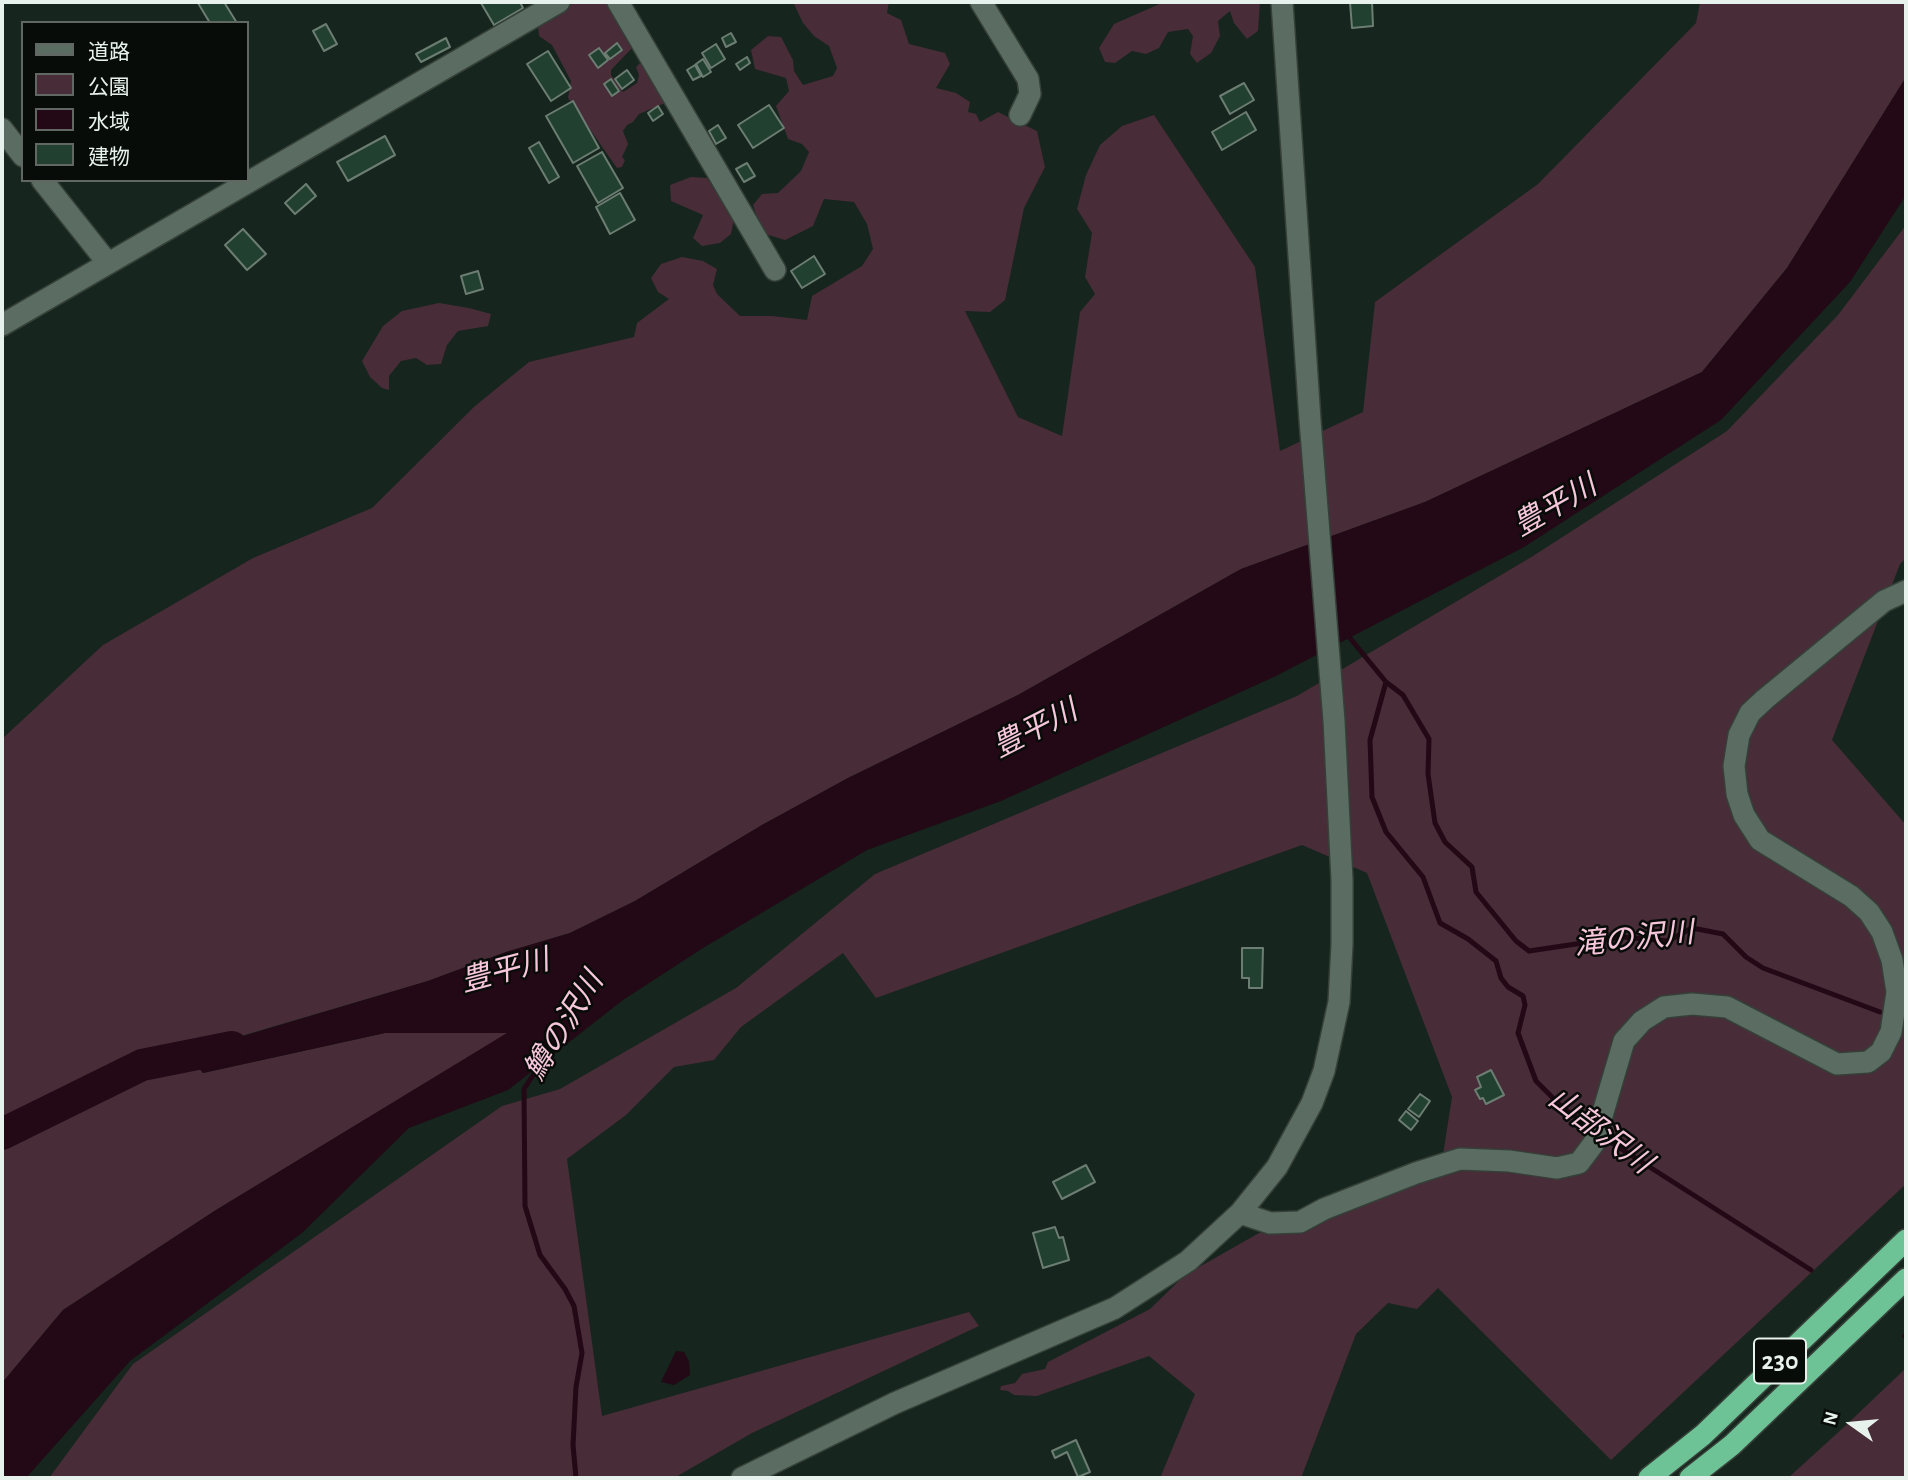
<!DOCTYPE html>
<html>
<head>
<meta charset="utf-8">
<style>
	body { margin:0 }
	#map { position:relative; width:1908px; height:1480px; overflow:hidden; background:#16251d; font-family:"Alegreya Sans","Noto Sans JP",sans-serif }
	canvas { display:block }
	.frame { position:absolute; inset:0; border:4px solid #e8f2ec; pointer-events:none }
	.legend { position:absolute; left:21px; top:21px; width:228px; height:161px; box-sizing:border-box; background:#070c09; border:2px solid #616864; margin:0; padding:9px 12px; list-style:none; font-size:21px; color:#e8f2ec }
	.legend li { display:flex; align-items:center; gap:14px; height:35px }
	.legend b { width:35px; border:2px solid #616864 }
	.north { position:absolute; left:1817px; top:1389px; width:70px; height:70px; -webkit-text-stroke:5px #070c09; paint-order:stroke; rotate:285deg; font-size:19px; font-weight:700; line-height:28px; text-align:center; color:#e8f2ec }
	.north::after { content:''; display:block; margin:auto; width:24px; height:32px; background:#e8f2ec; clip-path:polygon(50% 0,100% 100%,50% 72%,0 100%) }
</style>
</head>
<body>
<div id="map">
<canvas width="1908" height="1480"></canvas>
<div class="frame"></div>
<ul class="legend">
<li><b style="height:9px;background:#5b6c62"></b>道路</li>
<li><b style="height:19px;background:#482c38"></b>公園</li>
<li><b style="height:19px;background:#220915"></b>水域</li>
<li><b style="height:19px;background:#22402f"></b>建物</li>
</ul>
<div class="north">N</div>
</div>
<script>
const ctx = document.querySelector('canvas').getContext('2d');
ctx.lineJoin = 'round';
function paint(path, color) {
  ctx.fillStyle = color;
  ctx.fill(path, 'evenodd');
}
function toPath(rows) {
  const path = new Path2D();
  for (const r of rows) {
    path.moveTo(r[0], r[1]);
    for (let i = 2; i < r.length; i += 2) path.lineTo(r[i], r[i + 1]);
  }
  return path;
}
function strokePath(path, color, width, dash) {
  ctx.strokeStyle = color;
  ctx.lineWidth = width;
  ctx.lineCap = dash ? 'butt' : 'round';
  ctx.setLineDash(dash || []);
  ctx.stroke(path);
}
function drawText(font, color, halo, rows, align = 'center') {
  ctx.font = font + ' "Alegreya Sans","Noto Sans JP",sans-serif';
  ctx.lineWidth = 5;
  ctx.setLineDash([]);
  ctx.textBaseline = 'middle';
  ctx.strokeStyle = halo;
  ctx.fillStyle = color;
  for (const [text, x, y, turn = 0] of rows) {
    ctx.save();
    ctx.translate(x, y);
    ctx.rotate((+turn || 0) * Math.PI / 180);
    ctx.textAlign = isNaN(turn) ? turn : align;
    if (halo) ctx.strokeText(text, 0, 0);
    ctx.fillText(text, 0, 0);
    ctx.restore();
  }
}
const green = toPath([
	[575,2,608,2,633,47,611,70,611,75,623,92,637,83,639,75,636,67,643,60,665,103,639,114,633,122,627,125,623,131,628,144,622,157,625,160,622,167,617,168,568,98,571,81,552,45,539,36,538,25],
	[793,2,889,2,887,13,901,20,909,44,945,53,950,64,936,88,956,93,970,102,968,112,976,114,980,122,998,112,1037,131,1045,167,1024,208,1005,300,990,312,965,311,1018,417,1062,436,1080,312,1095,294,1085,277,1092,233,1077,209,1086,175,1100,145,1122,126,1154,115,1255,267,1280,451,1363,412,1375,302,1538,184,1696,23,1700,2,1906,2,1906,77,1787,268,1702,372,1425,502,1241,569,1018,695,848,778,762,825,635,901,570,933,506,952,428,981,187,1052,203,1073,385,1033,508,1033,216,1210,63,1310,2,1383,2,739,103,645,253,558,372,508,475,406,529,362,634,337,637,323,669,299,658,292,651,278,661,264,682,257,703,261,717,269,713,285,717,294,740,316,772,316,807,320,812,296,862,266,873,249,867,224,854,202,824,199,813,226,785,240,762,233,753,205,762,194,778,193,801,171,809,152,802,144,788,139,776,106,789,91,786,78,755,69,751,50,768,36,781,37,793,60,794,71,803,85,833,76,837,68,829,46,814,36,803,23],
	[1164,2,1260,2,1258,31,1247,39,1234,23,1230,11,1218,21,1220,36,1211,53,1197,63,1190,54,1193,36,1188,29,1168,32,1159,48,1146,54,1132,51,1115,63,1105,62,1099,48,1114,24],
	[691,177,707,178,734,219,731,234,720,243,702,246,693,238,703,215,671,201,670,185],
	[1906,225,1906,558,1900,564,1832,740,1906,825,1906,1184,1611,1460,1438,1288,1417,1309,1388,1303,1356,1334,1301,1478,1160,1478,1195,1394,1149,1356,1037,1396,1014,1395,1008,1391,1000,1390,1001,1386,1015,1383,1022,1374,1045,1369,1048,1362,1150,1309,1185,1275,1259,1233,1302,1230,1440,1174,1452,1097,1367,873,1302,845,876,998,843,953,741,1027,714,1060,674,1067,626,1115,567,1159,602,1416,969,1312,979,1326,752,1433,674,1478,49,1478,133,1364,502,1106,560,1089,736,988,875,874,1297,696,1533,556,1727,431,1838,315],
	[439,303,469,308,491,314,488,326,458,331,447,345,441,364,427,365,416,358,401,361,389,376,389,390,382,388,370,377,362,361,383,326,402,311],
	[1906,1368,1906,1478,1788,1478,1844,1427]
]);
const water = toPath([
	[1906,77,1906,195,1850,282,1721,420,1524,547,1276,676,1001,801,867,850,703,948,623,1000,508,1090,409,1128,302,1233,130,1361,26,1478,2,1478,2,1383,63,1310,216,1210,507,1033,385,1033,203,1073,186,1053,428,981,506,952,570,933,635,901,762,825,848,778,1018,695,1241,569,1425,502,1702,372,1787,268],
	[676,1351,684,1352,689,1361,690,1375,674,1385,661,1382]
]);
const stream = toPath([
	[1345,632,1386,682,1403,695,1429,739,1428,774,1435,823,1445,842,1472,867,1476,892,1516,941,1529,951,1623,937,1668,941,1692,928,1723,934,1746,957,1763,968,1880,1012],
	[1386,682,1370,740,1372,797,1386,832,1423,877,1440,923,1468,939,1496,961,1501,978,1508,987,1523,996,1525,1005,1518,1033,1536,1081,1563,1108,1593,1130],
	[543,1060,524,1089,525,1206,540,1255,565,1289,574,1306,582,1353,576,1387,573,1445,576,1478],
	[1601,1136,1811,1270],
	[1905,1336,1906,1337]
]);
const river = toPath([
	[2,1134,142,1065,232,1047]
]);
const building = toPath([
	[200,2,224,2,237,23,210,23,198,3,200,2],
	[483,2,520,2,523,8,494,25,481,3,483,2],
	[1350,2,1372,2,1373,26,1352,28,1350,2],
	[326,24,337,44,324,51,313,31,326,24],
	[731,33,736,42,726,47,722,38,731,33],
	[446,38,450,47,421,62,416,54,446,38],
	[617,43,622,50,610,59,605,53,617,43],
	[716,44,725,59,711,68,702,53,716,44],
	[599,48,608,60,598,68,589,55,599,48],
	[548,51,571,88,551,101,527,64,548,51],
	[747,57,750,63,740,70,736,64,747,57],
	[703,59,711,72,703,77,696,64,703,59],
	[695,65,701,76,693,80,687,70,695,65],
	[627,70,634,80,622,89,615,79,627,70],
	[611,79,619,91,612,96,604,84,611,79],
	[1244,83,1254,100,1230,114,1220,96,1244,83],
	[573,101,599,148,573,163,546,116,573,101],
	[769,105,784,128,753,148,738,125,769,105],
	[658,106,663,114,653,121,648,113,658,106],
	[1246,112,1256,130,1222,150,1212,132,1246,112],
	[718,125,726,138,716,144,709,131,718,125],
	[385,136,395,155,348,181,337,162,385,136],
	[539,142,559,177,549,183,529,148,539,142],
	[602,152,623,188,598,203,577,166,602,152],
	[747,163,755,176,744,182,736,169,747,163],
	[306,184,316,196,295,214,285,203,306,184],
	[620,193,635,220,610,234,596,207,620,193],
	[243,229,266,254,247,270,225,245,243,229],
	[814,256,825,274,802,288,791,271,814,256],
	[478,271,483,289,466,294,461,276,478,271],
	[1242,948,1263,948,1262,988,1249,988,1249,978,1242,978,1242,948],
	[1491,1070,1504,1095,1486,1104,1483,1098,1480,1099,1475,1090,1481,1087,1477,1077,1491,1070],
	[1420,1094,1430,1101,1419,1117,1408,1109,1420,1094],
	[1406,1111,1418,1121,1411,1130,1399,1120,1406,1111],
	[1086,1165,1095,1182,1062,1199,1053,1182,1086,1165],
	[1055,1227,1059,1238,1063,1237,1069,1260,1043,1268,1033,1233,1055,1227],
	[1076,1440,1090,1472,1078,1477,1067,1452,1055,1458,1052,1451,1076,1440]
]);
const minor = toPath([
	[618,2,775,270],
	[981,2,1028,79,1030,94,1020,115],
	[2,129,23,156],
	[42,180,107,262],
	[2,325,559,2],
	[1240,1213,1270,1223,1300,1222,1324,1209,1416,1173,1460,1159,1509,1161,1557,1168,1579,1163,1594,1143,1624,1041,1642,1021,1664,1007,1692,1004,1727,1007,1837,1064,1868,1062,1881,1052,1891,1032,1897,992,1892,960,1882,932,1869,912,1851,896,1760,840,1744,815,1737,794,1734,766,1739,735,1750,713,1765,699,1884,601,1906,591],
	[742,1478,895,1403,1115,1308,1188,1261,1240,1213,1277,1167,1312,1103,1324,1071,1339,1002,1342,944,1342,880,1334,721,1310,420,1282,2]
]);
const highway = toPath([
	[1649,1478,1703,1435,1906,1240],
	[1690,1478,1732,1445,1906,1279]
]);
const shields = [
	[1780,1361,52]
];
const shieldNames = [
	["230",1780,1361]
];
const waterNames = [
	["豊平川",1555,506,-30],
	["豊平川",1035,729,-27],
	["滝の沢川",1634,939,-6],
	["豊平川",505,971,-15],
	["鱒の沢川",564,1026,-58],
	["山部沢川",1600,1131,37]
];
paint(green, '#482c38');
paint(water, '#220915');
strokePath(stream, '#220915', 5);
strokePath(river, '#220915', 32);
paint(building, '#22402f');
strokePath(building, '#6c7d73', 2);
strokePath(minor, '#354039', 24);
strokePath(highway, '#354039', 24);
strokePath(minor, '#5b6c62', 21);
strokePath(highway, '#6dc395', 21);
for (const [x, y, w] of shields) {
  const box = new Path2D();
  box.roundRect(x - w / 2, y - 22.5, w, 45, 5);
  ctx.fillStyle = '#070c09';
  ctx.fill(box);
  strokePath(box, '#e8f2ec', 2);
}
drawText('bold 26px', '#e8f2ec', null, shieldNames);
drawText('italic 30px', '#f7c6da', '#070c09', waterNames);
</script>
</body>
</html>
